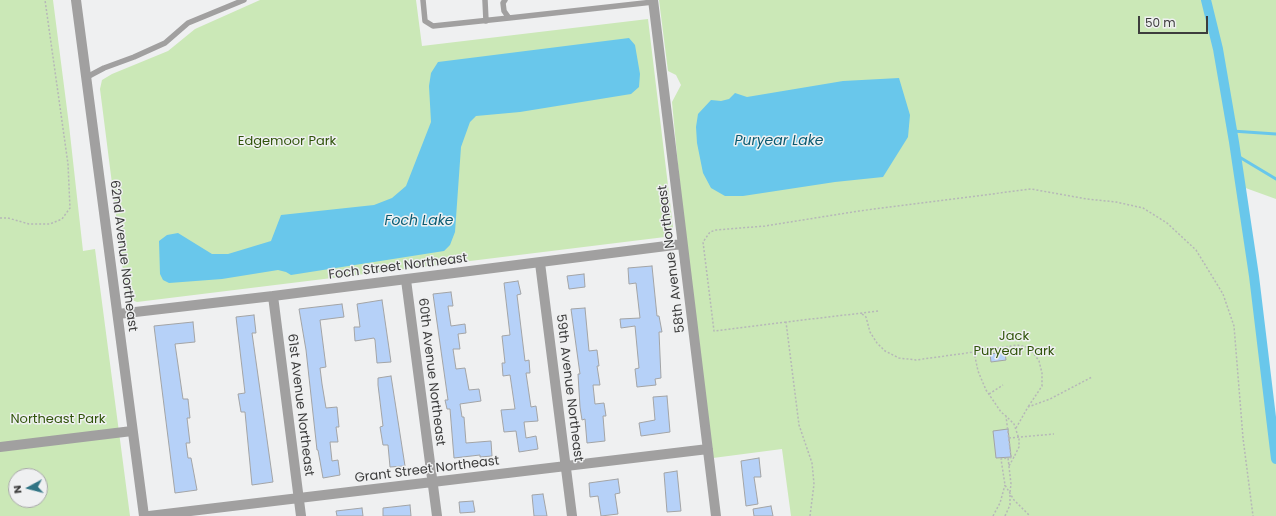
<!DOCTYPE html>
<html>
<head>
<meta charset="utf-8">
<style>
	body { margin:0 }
	#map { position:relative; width:1276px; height:516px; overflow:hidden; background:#eff0f1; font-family:Poppins,sans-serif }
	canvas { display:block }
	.north { position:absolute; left:8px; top:468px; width:40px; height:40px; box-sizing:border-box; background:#eff0f1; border:1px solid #a8a8a9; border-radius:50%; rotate:263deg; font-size:11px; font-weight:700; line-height:16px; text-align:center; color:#3d3d3d }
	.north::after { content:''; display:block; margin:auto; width:14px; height:18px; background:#307484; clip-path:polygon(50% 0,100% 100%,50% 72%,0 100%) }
	.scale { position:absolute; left:1138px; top:16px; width:70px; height:18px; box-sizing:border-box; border:2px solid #3d3d3d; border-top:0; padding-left:5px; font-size:12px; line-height:14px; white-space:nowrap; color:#3d3d3d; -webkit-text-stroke:3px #eff0f1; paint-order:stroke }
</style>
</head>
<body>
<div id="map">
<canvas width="1276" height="516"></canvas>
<div class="north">N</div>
<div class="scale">50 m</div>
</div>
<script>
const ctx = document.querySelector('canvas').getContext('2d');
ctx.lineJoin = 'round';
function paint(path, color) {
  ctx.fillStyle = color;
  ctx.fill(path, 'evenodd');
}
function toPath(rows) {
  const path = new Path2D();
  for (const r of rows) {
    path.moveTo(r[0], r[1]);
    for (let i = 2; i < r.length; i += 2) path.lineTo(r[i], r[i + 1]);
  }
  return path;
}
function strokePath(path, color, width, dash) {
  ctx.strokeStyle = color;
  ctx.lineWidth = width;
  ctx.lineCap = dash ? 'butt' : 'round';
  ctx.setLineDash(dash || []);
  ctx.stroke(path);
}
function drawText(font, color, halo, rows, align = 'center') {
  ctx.font = font + ' Poppins,sans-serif';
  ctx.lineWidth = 3;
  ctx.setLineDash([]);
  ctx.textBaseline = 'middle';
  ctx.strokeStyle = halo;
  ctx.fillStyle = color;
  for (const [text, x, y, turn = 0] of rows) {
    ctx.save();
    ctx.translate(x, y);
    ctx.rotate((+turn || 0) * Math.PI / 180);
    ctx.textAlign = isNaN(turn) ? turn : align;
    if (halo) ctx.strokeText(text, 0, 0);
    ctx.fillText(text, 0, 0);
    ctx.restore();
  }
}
const green = toPath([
	[0,0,53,0,69,125,83,251,95,249,130,516,0,516],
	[16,476,40,476,40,500,16,500],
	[260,0,416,0,422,46,648,19,673,227,671,235,665,237,137,302,129,299,126,294,100,89,102,80,112,74,168,51,195,29],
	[659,0,1276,0,1276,199,1240,186,1254,276,1276,459,1276,516,791,516,782,449,713,458,682,208,672,102,681,85,676,75,668,71]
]);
const water = toPath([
	[629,38,635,45,640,74,639,87,631,94,520,112,476,116,470,122,461,147,455,232,450,245,444,251,291,275,286,272,278,270,222,279,169,283,163,280,160,274,159,241,167,235,178,233,212,254,228,254,271,241,281,215,374,205,392,198,406,186,431,122,429,86,431,73,438,62],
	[899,78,910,115,908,137,883,177,835,182,743,196,725,196,711,188,703,173,697,143,696,127,698,114,711,100,721,101,729,99,735,93,747,97,843,81]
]);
const stream = toPath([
	[1232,131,1276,134],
	[1236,155,1276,179]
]);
const canal = toPath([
	[1206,0,1218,49,1234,142,1254,276,1276,459]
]);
const building = toPath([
	[652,266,657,316,659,316,662,332,659,332,661,378,655,379,656,385,637,387,635,369,639,368,635,326,621,328,620,319,640,318,636,283,629,284,628,268,652,266],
	[584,274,585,287,569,289,567,276,584,274],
	[518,281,521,294,517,295,525,361,529,360,530,373,526,373,531,407,536,406,538,421,524,422,526,438,536,436,538,449,519,452,516,431,504,432,501,410,515,409,510,375,503,376,502,363,505,363,502,336,510,335,504,283,518,281],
	[451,292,453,306,448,306,451,326,465,324,466,333,458,334,460,349,453,349,456,369,465,368,469,390,479,389,481,401,460,404,462,417,464,417,466,443,491,441,492,456,480,457,480,455,454,458,450,409,447,409,445,400,448,400,447,393,433,294,451,292],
	[382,300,391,362,377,363,375,340,374,338,355,341,354,327,360,327,357,304,382,300],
	[342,304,344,317,320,320,326,367,320,368,322,384,326,408,337,407,339,427,336,427,338,442,330,442,332,461,338,460,340,475,323,478,318,450,317,450,306,350,299,309,342,304],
	[585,308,589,351,597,350,599,366,597,366,600,385,593,385,595,404,604,403,606,416,603,416,605,441,587,443,585,419,582,420,580,407,578,374,580,374,571,309,585,308],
	[254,315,256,333,252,333,273,482,252,485,245,412,241,412,238,394,245,393,236,317,254,315],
	[193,322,195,342,175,344,183,399,188,399,190,418,187,418,190,443,186,443,188,458,191,458,197,490,175,493,154,326,193,322],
	[1005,352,1006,360,991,362,990,354,1005,352],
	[391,376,405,466,390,467,388,445,383,445,380,427,383,426,378,385,378,378,391,376],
	[667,396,670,432,641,436,639,423,655,420,653,397,667,396],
	[1008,429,1011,457,996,458,993,431,1008,429],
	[759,458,761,477,754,477,758,504,746,506,741,461,759,458],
	[677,471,681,511,667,512,664,473,677,471],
	[618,479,620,493,615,494,618,514,601,516,598,496,590,497,589,483,618,479],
	[543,494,547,516,534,516,532,495,543,494],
	[473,501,475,512,460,513,459,502,473,501],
	[410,505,411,516,383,516,383,508,410,505],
	[771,506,773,516,754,516,753,509,771,506],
	[362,508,363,516,337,516,336,511,362,508]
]);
const path = toPath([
	[0,218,8,218,29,224,50,224,62,219,70,208,68,164,45,0],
	[862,314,866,317,870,332,877,343,885,351,899,358,916,360,974,352,978,371,986,390,1001,412,1006,416],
	[786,322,714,331,703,242,710,232,716,230,765,226,859,211,1031,189,1087,199,1116,202,1143,208,1167,223,1196,250,1223,294,1234,326,1243,438,1253,516],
	[974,352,1017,345,1027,347,1034,354,1039,361,1042,373,1042,386,1028,407],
	[989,394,1003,385],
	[1016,428,1028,407,1050,399,1092,377],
	[1009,438,1054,434],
	[1011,457,1006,416,1014,424,1019,439,1019,447,1014,457],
	[1014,457,1009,466,1008,458,1014,457],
	[1010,492,1011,484,1008,458,1001,459,1005,485,1014,500,1030,516],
	[810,516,814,484,812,463,799,425,786,322,879,311],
	[993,516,1000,503,1005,485],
	[1005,516,1010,505,1010,494]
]);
const service = toPath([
	[423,0,425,21,433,26,509,18],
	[485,0,486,21],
	[505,0,503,3,504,11,509,18,653,2],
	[87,77,104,68,134,57,165,43,188,23,244,0]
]);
const minor = toPath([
	[653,0,716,516],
	[540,263,572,516],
	[406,280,437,516],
	[273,296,301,516],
	[118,314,273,296,682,244],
	[0,447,132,431],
	[149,516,708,449]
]);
const tertiary = toPath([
	[76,0,144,516]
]);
const parkNames = [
	["Edgemoor Park",287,142],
	["Jack",1014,337],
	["Puryear Park",1014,352],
	["Northeast Park",58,420]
];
const streetNames = [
	["62nd Avenue Northeast",123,256,83],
	["58th Avenue Northeast",672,259,-97],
	["Foch Street Northeast",398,267,-7],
	["60th Avenue Northeast",431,372,83],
	["59th Avenue Northeast",569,388,83],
	["61st Avenue Northeast",300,405,83],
	["Grant Street Northeast",427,470,-7]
];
const waterNames = [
	["Puryear Lake",779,141],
	["Foch Lake",419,221]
];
paint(green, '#cbe8b7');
paint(water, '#69c7eb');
strokePath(stream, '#69c7eb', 3);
strokePath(canal, '#69c7eb', 10);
paint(building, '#b6d1f8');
strokePath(building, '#a3a4a5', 1);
strokePath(path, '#b6b7b8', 1.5, [2, 2]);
strokePath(service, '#a1a0a0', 5.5);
strokePath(minor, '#a1a0a0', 10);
strokePath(tertiary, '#a1a0a0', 10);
drawText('13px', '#31540b', '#eff0f1', parkNames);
drawText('13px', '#3d3d3d', '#eff0f1', streetNames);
drawText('italic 14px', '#095a72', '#eff0f1', waterNames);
</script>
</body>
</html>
